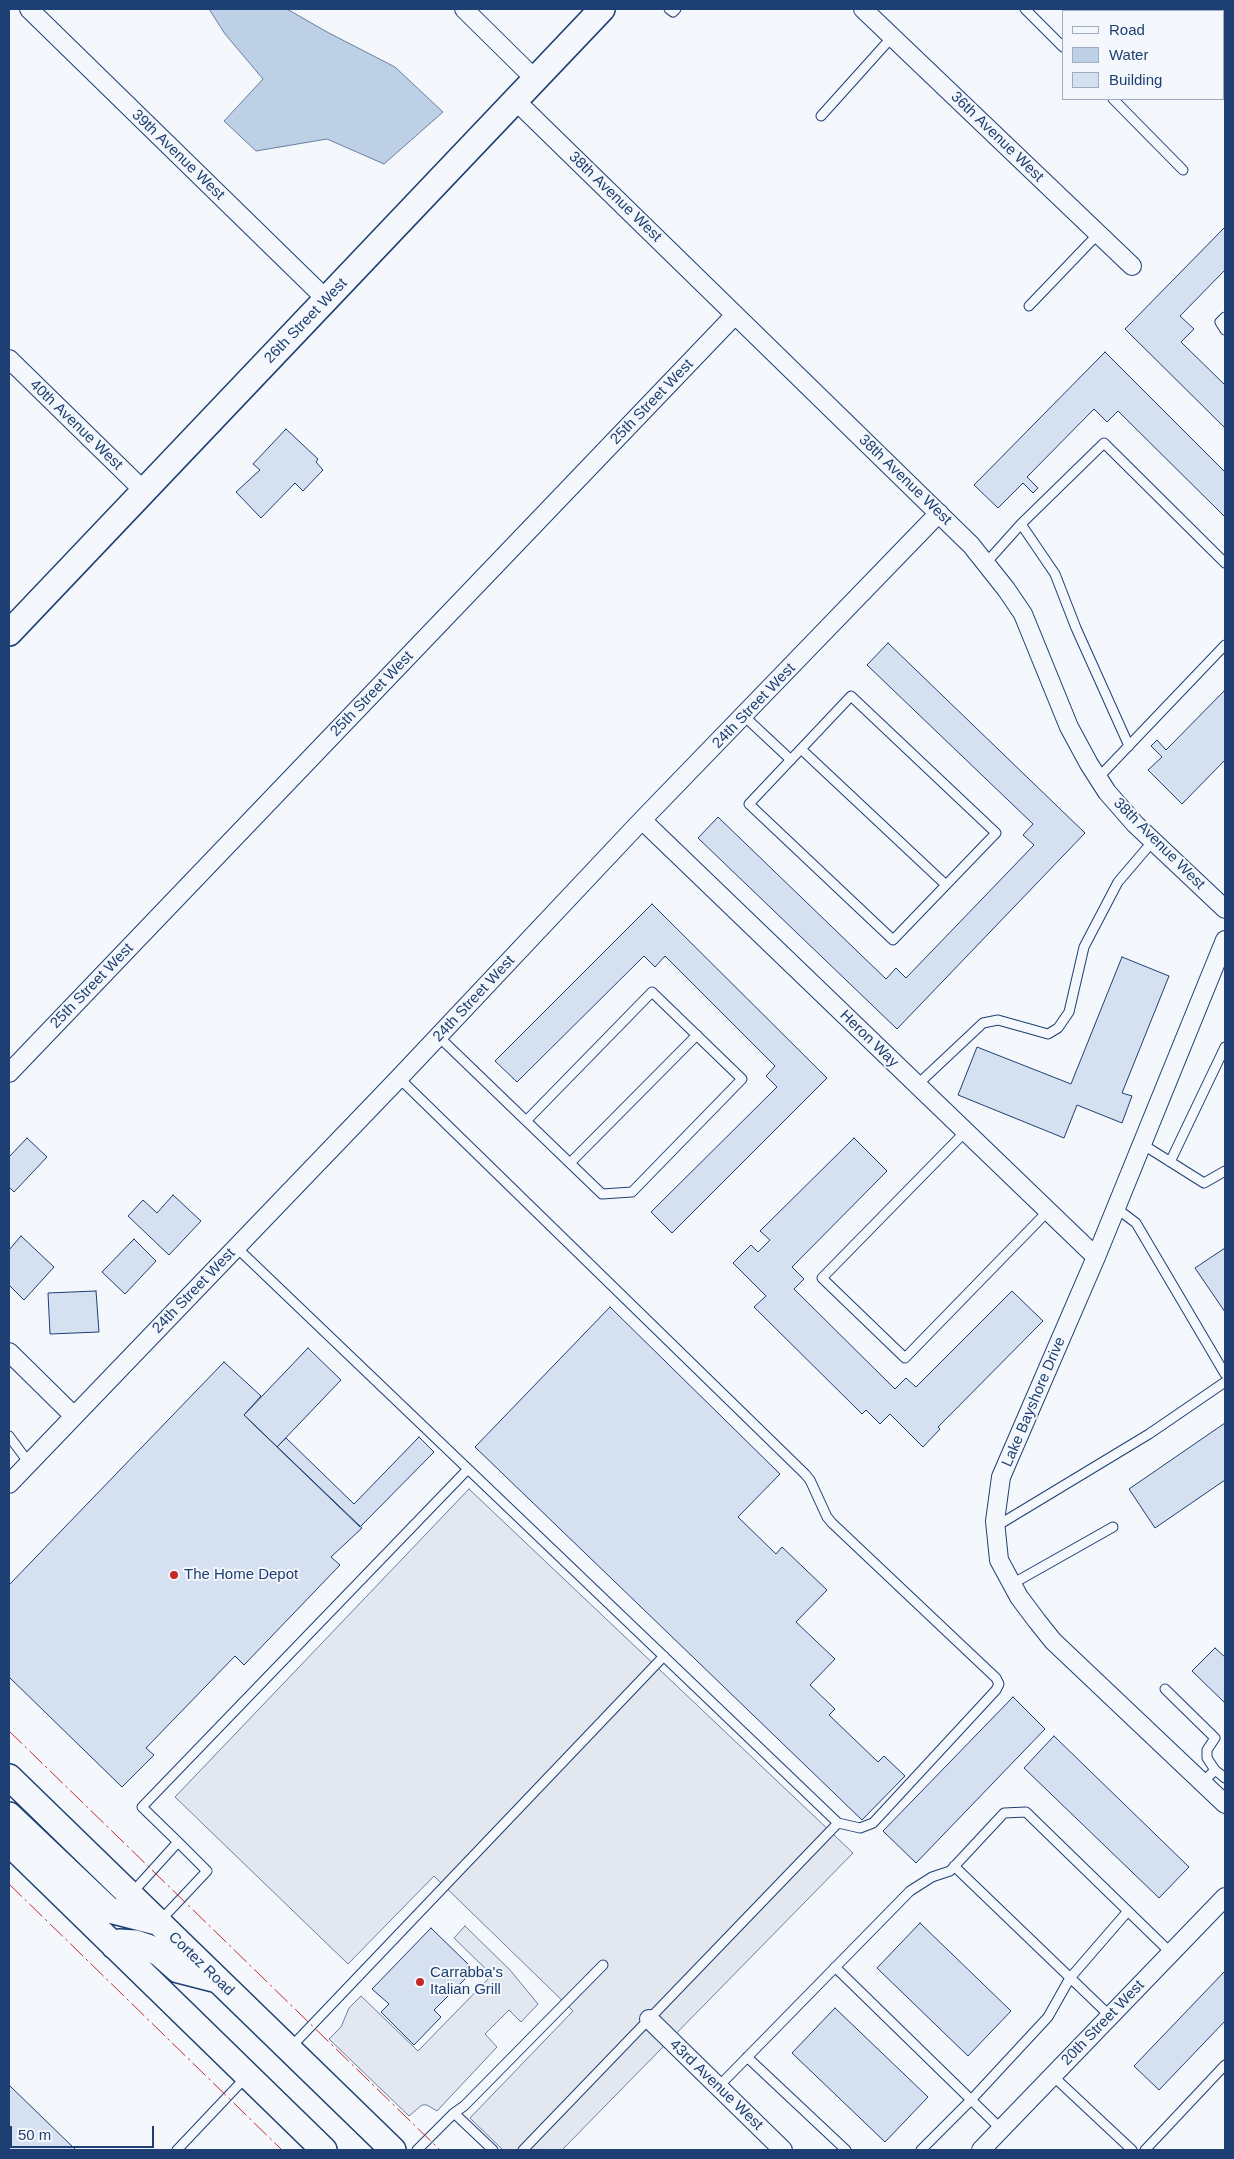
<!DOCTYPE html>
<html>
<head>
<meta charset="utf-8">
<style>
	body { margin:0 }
	#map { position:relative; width:1234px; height:2159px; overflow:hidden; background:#f4f7fb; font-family:Arial,sans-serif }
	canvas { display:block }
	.frame { position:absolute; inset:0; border:10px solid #1d3f73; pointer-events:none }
	.legend { position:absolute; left:1062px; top:10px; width:162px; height:90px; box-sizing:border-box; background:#f4f7fb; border:1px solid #9eadc5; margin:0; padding:6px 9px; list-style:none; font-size:15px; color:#1d3f73 }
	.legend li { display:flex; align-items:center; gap:10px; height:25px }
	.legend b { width:25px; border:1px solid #9eadc5 }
	.scale { position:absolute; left:10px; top:2126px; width:144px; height:22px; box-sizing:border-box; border:2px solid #1d3f73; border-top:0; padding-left:6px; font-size:15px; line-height:18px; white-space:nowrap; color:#1d3f73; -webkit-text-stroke:4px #f4f7fb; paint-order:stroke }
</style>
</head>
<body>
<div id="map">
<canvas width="1234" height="2159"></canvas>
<div class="frame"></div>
<ul class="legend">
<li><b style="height:6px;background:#f4f7fb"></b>Road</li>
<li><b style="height:14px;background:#bed0e5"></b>Water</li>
<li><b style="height:14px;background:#d5e0f0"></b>Building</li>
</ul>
<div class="scale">50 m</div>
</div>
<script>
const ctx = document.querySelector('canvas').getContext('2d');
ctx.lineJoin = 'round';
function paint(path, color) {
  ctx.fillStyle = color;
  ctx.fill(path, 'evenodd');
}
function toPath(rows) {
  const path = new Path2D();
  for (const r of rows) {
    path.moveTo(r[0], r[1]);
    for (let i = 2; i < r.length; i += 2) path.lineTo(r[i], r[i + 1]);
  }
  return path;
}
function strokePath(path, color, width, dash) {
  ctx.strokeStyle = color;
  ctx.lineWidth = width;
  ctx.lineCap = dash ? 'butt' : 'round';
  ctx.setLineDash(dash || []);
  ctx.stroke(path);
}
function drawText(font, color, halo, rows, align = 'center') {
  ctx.font = font + ' Arial,sans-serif';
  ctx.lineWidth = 4;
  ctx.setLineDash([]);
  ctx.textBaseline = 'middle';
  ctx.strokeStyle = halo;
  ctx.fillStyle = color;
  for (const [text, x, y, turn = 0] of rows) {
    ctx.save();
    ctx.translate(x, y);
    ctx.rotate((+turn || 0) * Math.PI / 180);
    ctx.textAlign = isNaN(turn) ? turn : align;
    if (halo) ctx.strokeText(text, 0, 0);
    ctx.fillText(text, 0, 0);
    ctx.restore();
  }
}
const parking = toPath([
	[469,1489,853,1853,562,2150,503,2150,470,2118,573,2011,434,1876,348,1964,175,1797,469,1489],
	[465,1926,510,1970,538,2004,521,2022,509,2010,485,2034,497,2047,437,2111,427,2105,422,2105,409,2116,329,2039,341,2027,349,2008,361,1996,418,2051,492,1975,454,1938,465,1926]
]);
const water = toPath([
	[209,9,287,9,327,32,395,67,443,112,384,164,327,139,256,151,224,121,263,79,225,34,209,9]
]);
const building = toPath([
	[1225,227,1225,270,1180,316,1194,329,1181,342,1225,385,1225,428,1125,329,1225,227],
	[1105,352,1225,472,1225,517,1118,411,1107,422,1094,409,1027,477,1038,488,1033,493,1023,483,998,508,974,485,1105,352],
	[286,429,318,459,316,462,323,470,303,491,295,483,261,518,236,492,260,470,253,464,286,429],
	[888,643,1085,833,897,1029,698,838,718,817,886,979,896,968,906,978,1034,845,1023,835,1033,824,867,665,888,643],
	[1225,690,1225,760,1182,804,1148,770,1162,757,1151,746,1157,740,1166,750,1225,690],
	[652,904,827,1078,672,1233,651,1212,777,1087,766,1076,775,1066,665,956,655,967,644,956,517,1082,495,1061,652,904],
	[1122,957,1169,976,1122,1093,1132,1096,1122,1123,1077,1105,1064,1138,958,1095,977,1047,1071,1084,1122,957],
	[27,1138,47,1157,14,1192,9,1187,9,1157,27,1138],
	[854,1138,887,1171,792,1267,804,1279,794,1289,895,1389,906,1378,916,1387,1012,1291,1043,1321,938,1427,940,1429,923,1447,890,1414,880,1424,866,1410,862,1414,754,1307,766,1296,733,1263,751,1245,758,1252,770,1240,760,1231,854,1138],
	[173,1195,201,1221,169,1255,128,1216,143,1200,157,1213,173,1195],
	[21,1236,54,1267,24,1300,9,1285,9,1250,21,1236],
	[134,1239,156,1261,125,1294,102,1272,134,1239],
	[1225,1248,1225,1312,1195,1268,1225,1248],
	[96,1291,99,1332,50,1334,48,1293,96,1291],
	[610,1307,780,1474,738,1517,776,1554,782,1547,827,1590,796,1622,835,1659,810,1685,835,1709,829,1715,878,1762,884,1756,905,1776,862,1820,475,1447,610,1307],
	[308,1348,341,1380,277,1447,244,1415,308,1348],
	[224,1362,261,1396,244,1415,362,1528,331,1557,340,1565,244,1665,235,1656,146,1748,154,1755,122,1787,9,1677,9,1585,224,1362],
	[1225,1423,1225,1480,1155,1528,1129,1489,1225,1423],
	[419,1437,434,1452,360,1527,277,1447,286,1438,354,1504,419,1437],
	[1215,1648,1225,1657,1225,1703,1192,1671,1215,1648],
	[1013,1697,1045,1729,916,1863,883,1831,1013,1697],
	[1054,1736,1189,1867,1159,1898,1024,1768,1054,1736],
	[920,1923,1011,2011,968,2056,877,1968,920,1923],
	[431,1928,469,1965,463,1971,468,1976,434,2010,441,2017,414,2045,381,2012,389,2004,372,1989,431,1928],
	[1225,1971,1225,2021,1159,2090,1134,2066,1225,1971],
	[835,2008,928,2097,885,2142,792,2053,835,2008],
	[9,2085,76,2150,9,2150,9,2085]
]);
const lane = toPath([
	[669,9,673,12,676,9],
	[1025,9,1063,47],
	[1113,99,1183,170],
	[821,116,892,37],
	[1029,306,1098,234],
	[1225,317,1220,322,1225,330],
	[1021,524,1055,574,1076,628,1129,746],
	[986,563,1021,524,1104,443,1225,563],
	[851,696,996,833,893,940,749,804,851,696],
	[744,716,791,760],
	[801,749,946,885],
	[1098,778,1225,645],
	[438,1036,602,1194,632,1192,742,1079,652,992,527,1120],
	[399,1078,805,1474,810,1480,827,1517,832,1523,996,1678,999,1684,996,1690,873,1823,860,1828,838,1823],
	[917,1085,983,1023,998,1020,1048,1034,1058,1028,1069,1012,1084,947,1118,882,1153,841],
	[965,1132,822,1278,905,1358,1048,1211],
	[1142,1144,1204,1183,1225,1171],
	[1170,1162,1225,1047],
	[570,1163,697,1035],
	[1116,1208,1136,1223,1225,1374],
	[236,1247,838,1823,523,2150],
	[9,1436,29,1463],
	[995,1527,1149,1434,1225,1382],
	[1012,1584,1113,1527],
	[1165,1689,1215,1738,1207,1750,1207,1758,1215,1770],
	[1203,1782,1215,1770,1225,1778],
	[954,1866,1110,2016],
	[131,1894,178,1842,142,1807,468,1469],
	[159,1922,207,1871,178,1842],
	[835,1967,1001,2129],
	[291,2047,664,1656],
	[747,2057,846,2150],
	[1053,2076,1132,2150],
	[718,2087,910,1891,932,1877,950,1871,1004,1813,1026,1812,1171,1953],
	[454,2113,464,2106,603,1965],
	[177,2150,247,2076],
	[417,2150,454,2113,493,2150],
	[921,2150,971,2100,1048,2017,1070,1978,1128,1911],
	[1145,2150,1225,2065]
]);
const street = toPath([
	[29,9,327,300],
	[464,9,536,80],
	[863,9,1132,266],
	[516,101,971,545,1006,589,1023,614,1069,727,1089,764,1107,792,1135,824,1225,909],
	[9,359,144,491],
	[642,820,1096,1257],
	[1225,940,1096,1257,1001,1477,995,1521,999,1560,1019,1597,1037,1621,1053,1641,1225,1804],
	[9,1073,735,315],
	[9,1352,74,1416],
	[9,1484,399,1078,642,820,939,513],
	[649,2019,783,2150],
	[981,2150,1225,1897]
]);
const secondary = toPath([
	[9,633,602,9],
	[9,1777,393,2150],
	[9,1815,109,1910,156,1922],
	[9,1843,324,2150],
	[114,1946,119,1942,136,1943,148,1947,160,1954,178,1970,217,1980]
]);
const power = toPath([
	[9,1731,440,2150],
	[9,1884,282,2150]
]);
const markers = [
	[174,1575,5,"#c62828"],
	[420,1982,5,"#c62828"]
];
const streetNames = [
	["36th Avenue West",997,137,44],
	["39th Avenue West",178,155,44],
	["38th Avenue West",615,197,44],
	["26th Street West",306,321,-46],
	["25th Street West",652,402,-46],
	["40th Avenue West",76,425,44],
	["38th Avenue West",905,480,44],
	["25th Street West",372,694,-46],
	["24th Street West",754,706,-46],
	["38th Avenue West",1159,844,45],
	["25th Street West",92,986,-46],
	["24th Street West",474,999,-47],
	["Heron Way",869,1039,44],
	["24th Street West",194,1291,-46],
	["Lake Bayshore Drive",1034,1402,-67],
	["Cortez Road",201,1964,44],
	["20th Street West",1103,2023,-46],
	["43rd Avenue West",716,2085,44]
];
const poiNames = [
	["The Home Depot",184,1575],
	["Carrabba's",430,1973],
	["Italian Grill",430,1990]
];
paint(parking, '#e3e8f0');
strokePath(parking, '#687fa3', 1);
paint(water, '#bed0e5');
strokePath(water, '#687fa3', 1);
paint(building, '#d5e0f0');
strokePath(building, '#1d3f73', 1);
strokePath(lane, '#1d3f73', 11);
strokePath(street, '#1d3f73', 20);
strokePath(secondary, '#1d3f73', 28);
strokePath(lane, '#f4f7fb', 9);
strokePath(street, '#f4f7fb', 18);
strokePath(secondary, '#f4f7fb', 25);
strokePath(power, '#c62828', 1, [18, 4, 2.5, 4]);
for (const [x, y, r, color] of markers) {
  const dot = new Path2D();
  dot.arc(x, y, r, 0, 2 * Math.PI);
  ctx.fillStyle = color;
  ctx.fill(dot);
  strokePath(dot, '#f4f7fb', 2);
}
drawText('15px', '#1d3f73', '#f4f7fb', streetNames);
drawText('15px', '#1d3f73', '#f4f7fb', poiNames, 'left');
</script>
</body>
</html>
